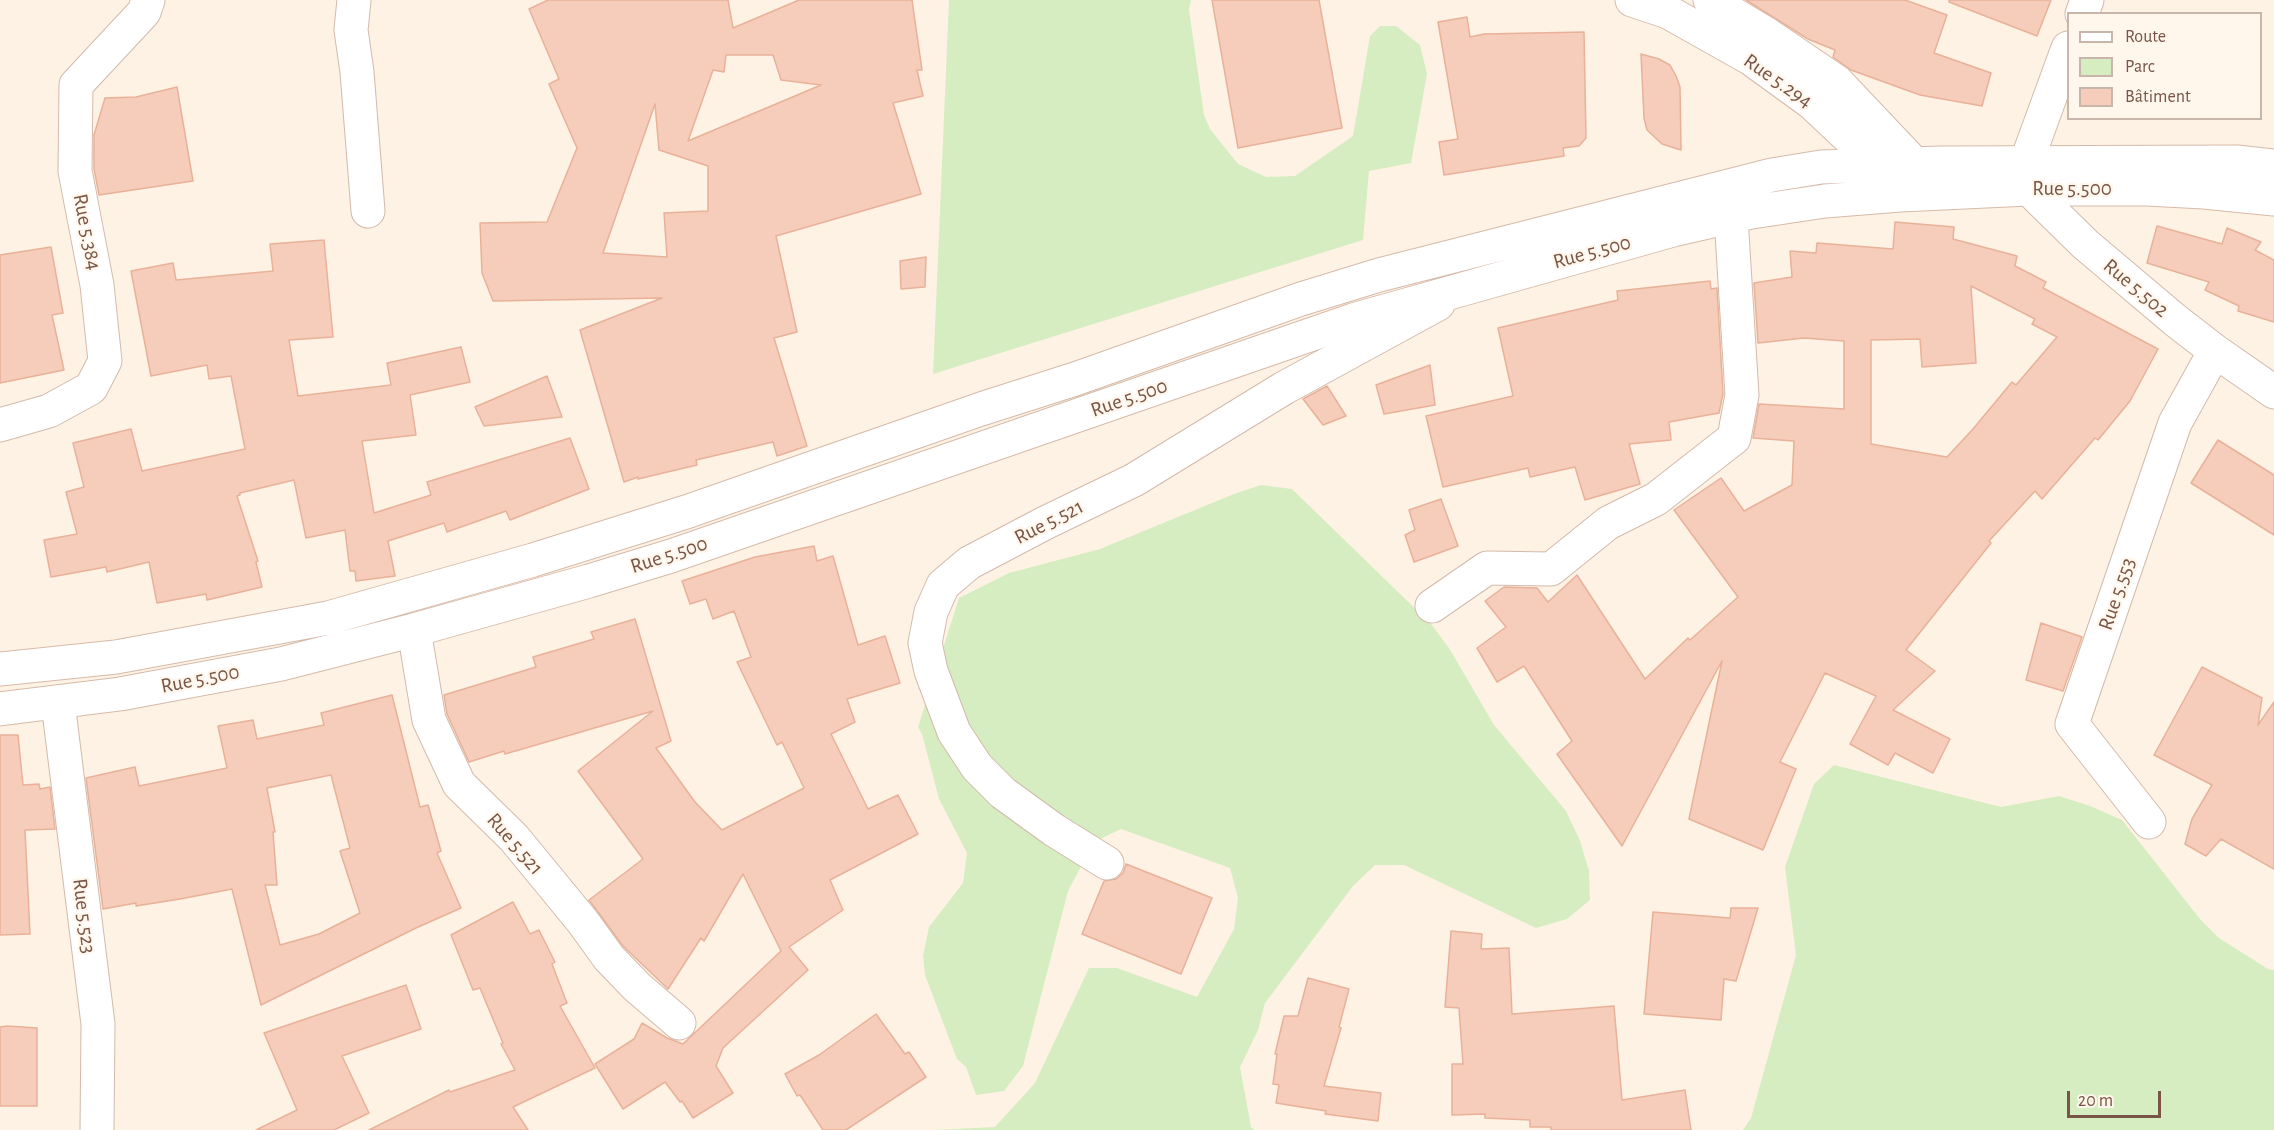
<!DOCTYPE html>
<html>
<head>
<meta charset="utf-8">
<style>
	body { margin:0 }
	#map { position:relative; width:2274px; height:1130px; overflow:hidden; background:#fef2e4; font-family:"Alegreya Sans",sans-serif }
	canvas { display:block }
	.legend { position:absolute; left:2067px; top:12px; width:195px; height:108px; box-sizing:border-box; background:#fff6ec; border:2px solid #c9b6aa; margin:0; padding:8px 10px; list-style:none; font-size:18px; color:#785547 }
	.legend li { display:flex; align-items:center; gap:12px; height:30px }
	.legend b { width:30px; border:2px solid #c9b6aa }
	.scale { position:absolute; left:2067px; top:1091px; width:94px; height:27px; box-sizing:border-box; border:3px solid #785547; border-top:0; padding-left:8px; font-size:18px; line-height:21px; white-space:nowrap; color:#785547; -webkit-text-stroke:4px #fff6ec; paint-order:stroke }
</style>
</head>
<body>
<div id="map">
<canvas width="2274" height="1130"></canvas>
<ul class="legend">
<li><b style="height:8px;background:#fff"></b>Route</li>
<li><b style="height:16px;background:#d6edc1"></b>Parc</li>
<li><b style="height:16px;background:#f5cdba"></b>Bâtiment</li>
</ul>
<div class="scale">20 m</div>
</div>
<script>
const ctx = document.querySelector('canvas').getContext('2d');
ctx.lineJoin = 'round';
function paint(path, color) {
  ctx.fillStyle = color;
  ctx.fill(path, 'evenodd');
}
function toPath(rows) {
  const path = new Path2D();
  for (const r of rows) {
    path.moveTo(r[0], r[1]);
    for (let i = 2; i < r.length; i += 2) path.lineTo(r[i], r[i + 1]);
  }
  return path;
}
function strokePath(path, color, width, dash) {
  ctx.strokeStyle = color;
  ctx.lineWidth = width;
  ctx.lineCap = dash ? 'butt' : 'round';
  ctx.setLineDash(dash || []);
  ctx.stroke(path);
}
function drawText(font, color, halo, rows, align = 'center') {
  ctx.font = font + ' "Alegreya Sans",sans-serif';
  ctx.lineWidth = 4.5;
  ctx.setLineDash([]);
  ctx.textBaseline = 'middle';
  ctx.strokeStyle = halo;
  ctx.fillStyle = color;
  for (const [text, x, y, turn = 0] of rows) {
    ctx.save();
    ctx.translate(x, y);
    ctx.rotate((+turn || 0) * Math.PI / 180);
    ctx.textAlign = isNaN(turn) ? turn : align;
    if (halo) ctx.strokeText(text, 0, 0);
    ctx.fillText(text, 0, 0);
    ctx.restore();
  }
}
const green = toPath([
	[949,0,1191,0,1189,10,1204,115,1210,129,1238,164,1266,177,1295,176,1353,136,1370,36,1380,26,1396,26,1420,45,1427,74,1411,163,1369,171,1363,240,933,374],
	[1261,485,1292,489,1431,624,1449,648,1494,725,1566,811,1580,841,1589,871,1590,900,1567,919,1536,928,1404,865,1375,865,1353,886,1265,1003,1258,1030,1240,1067,1251,1127,1255,1130,933,1130,995,1127,1035,1083,1089,968,1117,968,1197,997,1234,929,1238,898,1230,868,1121,829,1094,842,1068,891,1023,1066,1004,1091,976,1095,966,1067,957,1059,925,975,923,956,929,927,963,883,967,853,939,799,922,734,918,727,959,598,1009,573,1100,549,1234,494],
	[1834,765,2001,807,2059,796,2090,806,2122,820,2200,919,2219,938,2268,969,2274,970,2274,1130,1743,1130,1751,1118,1796,955,1785,867,1814,784]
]);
const building = toPath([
	[548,0,728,0,733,28,799,0,912,0,922,70,917,70,923,96,893,103,921,194,776,236,797,332,774,338,807,446,777,456,773,442,696,460,697,465,638,479,638,477,624,482,580,330,662,298,493,301,482,273,480,223,547,222,577,148,549,84,559,79,529,9,548,0],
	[726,55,773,55,781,80,821,85,688,141,713,70,724,72,726,55],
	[655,104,659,150,708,166,708,211,664,213,667,257,603,253,655,104],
	[1212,0,1319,0,1342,128,1238,148,1212,0],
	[1746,0,1905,0,1947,15,1934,53,1991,73,1982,106,1920,95,1851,70,1833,57,1835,50,1808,39,1746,0],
	[1949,0,2051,0,2037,36,1949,2,1949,0],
	[1467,17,1470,37,1484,34,1584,32,1586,138,1579,146,1563,148,1564,156,1444,175,1439,142,1458,139,1438,22,1467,17],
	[1641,54,1659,59,1670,65,1676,76,1680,87,1681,150,1662,144,1647,130,1644,118,1641,54],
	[177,87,193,181,99,195,94,169,94,135,105,98,136,97,177,87],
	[1895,222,1954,227,1953,239,2017,256,2015,266,2046,282,2043,288,2158,349,2130,401,2098,440,2095,438,2042,499,2035,491,1989,541,1991,543,1906,650,1935,671,1893,710,1950,739,1933,773,1895,753,1888,765,1850,744,1876,696,1825,673,1780,762,1796,769,1763,850,1689,819,1722,661,1622,846,1557,754,1572,741,1524,666,1497,682,1477,648,1506,627,1485,601,1504,587,1537,588,1548,602,1577,575,1645,679,1688,638,1690,640,1738,597,1674,510,1721,478,1744,511,1792,485,1794,441,1753,438,1759,404,1844,409,1844,341,1804,338,1758,343,1754,283,1792,277,1790,251,1816,253,1817,243,1893,249,1895,222],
	[1971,286,2035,319,2032,324,2057,337,2016,385,2012,382,1973,429,1947,457,1871,444,1871,340,1920,339,1922,367,1976,363,1971,286],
	[2157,226,2222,244,2227,228,2261,242,2255,250,2274,260,2274,322,2238,311,2239,306,2205,290,2209,282,2147,263,2157,226],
	[324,240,333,337,289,340,298,396,391,385,387,363,461,347,470,382,410,395,416,435,362,441,374,513,431,495,427,482,570,438,589,489,510,520,506,511,447,532,444,523,388,541,395,576,356,581,355,571,350,571,345,530,306,538,294,480,240,493,240,495,237,496,258,561,256,562,262,587,207,600,206,594,157,603,149,562,107,572,106,567,51,577,44,540,77,534,66,492,84,487,73,443,131,429,142,471,245,449,231,376,209,379,207,365,151,376,131,271,173,263,176,280,273,271,270,244,324,240],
	[51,247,63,313,52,315,64,370,0,383,0,255,51,247],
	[926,257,925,287,901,289,900,261,926,257],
	[1710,281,1711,289,1717,288,1723,394,1719,413,1669,422,1671,440,1629,444,1640,484,1585,500,1575,467,1530,477,1528,468,1443,487,1426,416,1513,396,1498,328,1618,300,1617,291,1710,281],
	[1430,365,1435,405,1384,414,1376,385,1430,365],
	[547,376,562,417,484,426,475,407,547,376],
	[1327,386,1346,416,1323,425,1303,399,1327,386],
	[2218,440,2274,475,2274,535,2191,483,2218,440],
	[1441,499,1458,546,1414,562,1405,535,1415,530,1409,510,1441,499],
	[814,546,817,561,833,556,858,645,885,636,900,683,847,699,855,722,831,734,868,809,898,795,918,834,830,880,843,910,789,947,808,970,723,1048,716,1066,733,1093,693,1118,682,1101,680,1102,665,1082,623,1109,595,1064,634,1039,642,1023,667,1038,683,1044,781,951,743,874,704,941,701,938,668,989,623,946,589,900,643,859,578,771,653,711,505,754,504,751,469,762,447,714,444,695,536,667,533,657,594,639,591,632,635,619,671,741,656,748,695,802,722,830,804,788,782,742,777,745,737,662,751,657,734,611,713,619,706,599,690,604,682,581,755,557,814,546],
	[2041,623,2082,637,2063,691,2026,680,2041,623],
	[2202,667,2262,698,2258,725,2274,702,2274,869,2221,839,2206,856,2185,844,2192,819,2212,785,2154,755,2202,667],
	[392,695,420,807,428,805,441,851,437,853,461,908,416,928,261,1005,232,889,180,899,136,906,136,903,103,909,86,778,135,767,139,786,227,768,218,726,253,720,257,739,324,725,321,713,392,695],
	[331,775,350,848,340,851,360,913,319,934,280,945,265,885,277,885,273,832,275,832,267,788,331,775],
	[0,735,18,735,23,785,39,784,40,789,50,787,55,829,25,830,30,934,0,935,0,735],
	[1126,864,1212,898,1181,974,1082,934,1104,881,1116,879,1123,873,1126,864],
	[513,902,530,934,539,930,555,962,552,964,567,1003,560,1006,595,1068,513,1107,528,1130,369,1130,449,1090,450,1092,515,1070,501,1044,503,1043,480,988,473,990,451,935,513,902],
	[1731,908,1758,908,1736,981,1724,979,1721,1020,1644,1014,1653,912,1730,918,1731,908],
	[1451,931,1482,934,1481,949,1509,948,1512,1014,1614,1006,1622,1100,1685,1090,1691,1130,1551,1130,1551,1127,1530,1127,1530,1120,1485,1118,1485,1114,1452,1115,1452,1064,1463,1064,1459,1008,1445,1007,1451,931],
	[1308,978,1349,989,1339,1027,1341,1028,1324,1086,1381,1093,1378,1121,1325,1114,1326,1111,1276,1103,1279,1085,1273,1084,1277,1054,1275,1054,1284,1016,1298,1016,1308,978],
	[406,985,421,1029,342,1056,369,1113,334,1130,256,1130,297,1110,264,1033,406,985],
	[876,1014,905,1054,909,1052,926,1077,846,1130,823,1130,800,1095,797,1096,785,1074,819,1055,876,1014],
	[8,1026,37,1028,37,1106,0,1106,0,1027,8,1026]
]);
const minor = toPath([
	[354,0,351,30,357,72,368,211],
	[2026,168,2029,189,2085,244,2175,320,2215,351,2274,392],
	[0,425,49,411,91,388,105,361,97,285,75,171,76,85,144,12,148,0],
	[1432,606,1487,568,1551,569,1608,523,1656,499,1734,438,1742,395,1731,217],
	[414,630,429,720,459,784,514,838,583,922,609,958,637,987,679,1023],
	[58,703,98,1024,97,1130],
	[2149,822,2072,724,2175,423,2215,351],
	[1107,863,1054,830,1003,793,977,767,954,732,931,671,925,643,931,612,943,585,969,563,1045,523,1134,480,1284,388,1438,304]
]);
const tertiary = toPath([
	[2082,14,2087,0],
	[2026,163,2068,48]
]);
const secondary = toPath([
	[1632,0,1668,12,1750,58,1812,103,1878,165,1885,174],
	[1710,0,1765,33,1837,82,1925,175],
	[0,669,116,657,328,618,533,560,686,512,981,409,1075,379,1301,299,1379,275,1772,175,1821,167,1941,163,2237,162,2274,166],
	[0,709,120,694,281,664,414,630,589,581,671,556,1353,320,1673,230,1752,212,1825,201,1900,195,2029,189,2147,189,2204,192,2274,199]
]);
const streetNames = [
	["Rue 5.294",1778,81,35],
	["Rue 5.500",2072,189],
	["Rue 5.384",87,232,79],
	["Rue 5.500",1592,252,-15],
	["Rue 5.502",2136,288,40],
	["Rue 5.500",1129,398,-19],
	["Rue 5.521",1049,522,-27],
	["Rue 5.500",669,555,-18],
	["Rue 5.553",2117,594,-71],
	["Rue 5.500",200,679,-11],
	["Rue 5.521",515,844,49],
	["Rue 5.523",84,916,83]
];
paint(green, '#d6edc1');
paint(building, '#f5cdba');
strokePath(building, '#e9b199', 1.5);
strokePath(minor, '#d2baac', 35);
strokePath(tertiary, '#d2baac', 35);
strokePath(secondary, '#d6baa9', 35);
strokePath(minor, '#fff', 33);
strokePath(tertiary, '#fff', 33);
strokePath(secondary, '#fff', 33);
drawText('21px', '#785547', '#fff6ec', streetNames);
</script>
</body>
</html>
